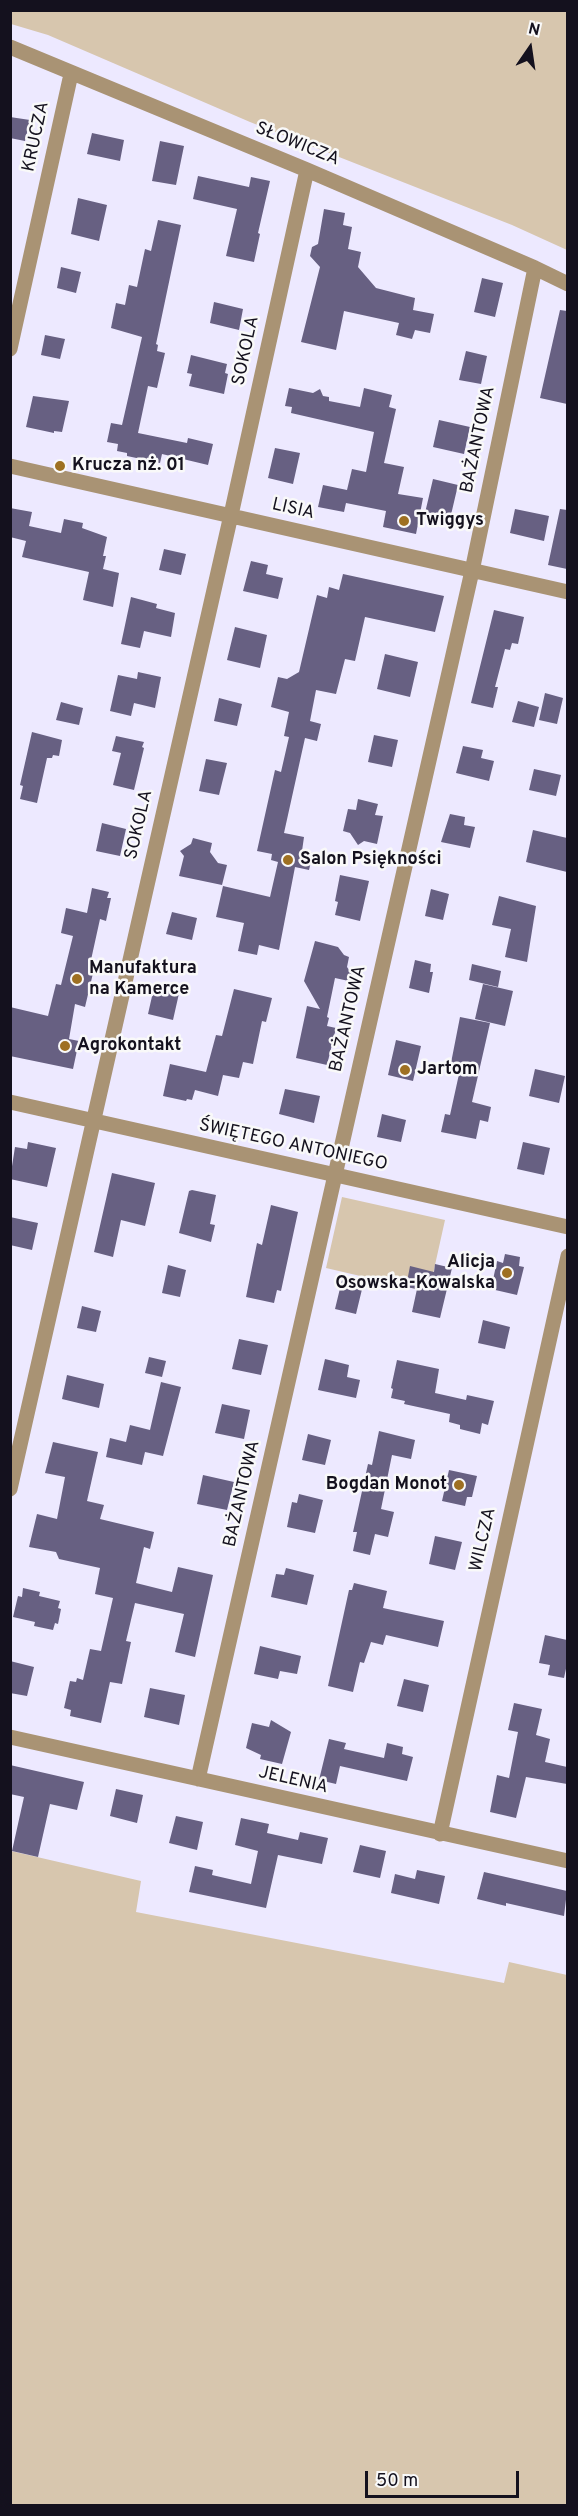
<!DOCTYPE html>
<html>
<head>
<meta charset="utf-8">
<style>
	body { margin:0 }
	#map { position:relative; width:578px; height:2516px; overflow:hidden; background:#ede9ff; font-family:Overpass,sans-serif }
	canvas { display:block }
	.frame { position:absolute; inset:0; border:12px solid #14111e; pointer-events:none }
	.north { position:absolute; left:500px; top:18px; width:60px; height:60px; -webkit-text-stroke:4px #f9f9f9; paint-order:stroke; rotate:13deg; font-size:16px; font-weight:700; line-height:24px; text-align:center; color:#14111e }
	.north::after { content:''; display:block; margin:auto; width:21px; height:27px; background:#14111e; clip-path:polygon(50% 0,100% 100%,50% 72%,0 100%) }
	.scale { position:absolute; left:365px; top:2471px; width:154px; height:27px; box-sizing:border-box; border:3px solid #14111e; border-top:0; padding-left:8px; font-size:18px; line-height:21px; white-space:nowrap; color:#14111e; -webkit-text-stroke:4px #f9f9f9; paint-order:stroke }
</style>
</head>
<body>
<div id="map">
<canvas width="578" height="2516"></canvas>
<div class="frame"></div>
<div class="north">N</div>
<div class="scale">50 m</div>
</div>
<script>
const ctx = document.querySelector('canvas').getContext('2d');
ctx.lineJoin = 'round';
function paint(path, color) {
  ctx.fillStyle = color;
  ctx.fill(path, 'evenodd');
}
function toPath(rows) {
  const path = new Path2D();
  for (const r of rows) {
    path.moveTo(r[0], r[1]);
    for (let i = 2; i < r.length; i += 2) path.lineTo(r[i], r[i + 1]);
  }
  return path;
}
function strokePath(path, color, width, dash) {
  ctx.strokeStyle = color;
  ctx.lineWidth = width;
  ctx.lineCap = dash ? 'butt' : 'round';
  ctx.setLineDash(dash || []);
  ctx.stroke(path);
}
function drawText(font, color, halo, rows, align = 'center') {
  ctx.font = font + ' Overpass,sans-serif';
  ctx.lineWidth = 5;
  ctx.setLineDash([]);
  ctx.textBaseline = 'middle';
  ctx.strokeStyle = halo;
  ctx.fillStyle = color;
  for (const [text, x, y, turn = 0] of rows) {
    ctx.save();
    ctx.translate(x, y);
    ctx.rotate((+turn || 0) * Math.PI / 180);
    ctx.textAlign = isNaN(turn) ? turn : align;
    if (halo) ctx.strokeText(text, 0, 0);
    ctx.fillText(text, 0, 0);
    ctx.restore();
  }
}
const green = toPath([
	[10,11,567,11,567,250,512,225,250,122,48,35,11,24],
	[342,1197,445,1220,429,1292,326,1268],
	[11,1851,141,1881,136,1912,504,1983,509,1962,567,1975,567,2505,11,2505]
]);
const building = toPath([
	[10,117,30,120,25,141,10,138],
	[92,133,124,140,120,161,87,154],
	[160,141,184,146,176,185,152,181],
	[198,176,249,187,251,177,270,181,258,233,260,234,254,262,226,256,237,209,193,199],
	[78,198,107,205,99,241,71,234],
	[324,209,345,213,343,225,352,227,348,249,361,252,358,267,376,288,415,298,413,310,434,314,430,333,415,330,412,339,396,335,399,323,344,311,336,350,301,342,320,267,310,256,312,247,318,244],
	[158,220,181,225,156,344,158,345,157,351,165,353,157,388,148,386,138,433,187,443,188,438,213,444,208,465,162,454,160,463,127,456,127,453,117,451,118,444,107,442,111,423,122,425,142,337,111,328,116,303,125,305,129,285,137,287,145,249,151,251],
	[61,267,81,272,76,293,57,288],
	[482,278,503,283,495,317,474,312],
	[214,302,243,309,239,330,210,323],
	[560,310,567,311,567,404,540,398],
	[45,335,65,339,60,359,41,355],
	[466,351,487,356,481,384,459,380],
	[191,355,227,364,225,373,228,374,224,394,189,386,192,374,187,373],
	[289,388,313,393,320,389,323,396,329,397,329,401,360,407,364,388,392,395,389,407,396,409,384,463,404,467,398,494,423,498,416,534,383,527,386,511,346,503,344,512,318,507,323,485,347,490,352,469,366,472,374,432,291,413,292,407,285,406],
	[33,396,69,401,62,432,54,431,54,433,26,427],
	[439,420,470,427,464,454,433,447],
	[275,448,300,453,293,484,268,478],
	[433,479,458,485,450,519,425,513],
	[10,508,32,512,29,526,61,533,64,519,83,523,82,528,107,537,103,556,106,556,103,569,119,573,113,607,83,600,89,572,22,557,26,541,10,537],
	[515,509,549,516,544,541,510,533],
	[560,509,567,510,567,569,548,565],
	[164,549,186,554,181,575,159,570],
	[251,561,268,565,266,574,283,578,278,599,243,591],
	[343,574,444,596,435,632,365,617,355,661,345,659,336,694,316,690,310,721,321,724,317,741,305,738,284,833,304,837,302,851,313,853,309,870,295,867,279,950,259,945,257,955,238,951,244,923,216,917,223,886,270,897,278,862,271,860,272,854,257,851,275,770,281,772,289,737,284,736,289,712,271,707,278,677,287,679,299,672,317,595,327,598,329,587,339,590],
	[131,597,157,604,156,608,175,613,171,637,144,631,140,648,121,644],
	[494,610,524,617,518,644,512,643,510,650,505,649,495,687,498,687,493,708,471,703],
	[235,627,267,635,260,668,227,660],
	[385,654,418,662,410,697,377,689],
	[138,672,161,677,155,708,134,703,131,716,110,711,118,675,137,679],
	[545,693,563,698,557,724,539,720],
	[219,698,242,704,237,726,214,721],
	[518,701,539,707,534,727,512,722],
	[61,702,83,708,79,725,56,720],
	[32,732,62,740,59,756,53,755,52,758,47,758,37,803,20,799,23,786,20,785],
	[374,735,398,740,392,767,368,762],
	[116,736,144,742,142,747,144,748,134,790,113,785,121,753,112,751],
	[463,746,483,750,481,758,494,761,489,781,456,773],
	[206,759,227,763,219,795,199,791],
	[534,769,561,775,556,796,529,790],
	[358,799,378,804,375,815,383,816,377,844,364,841,358,845,350,833,343,831,348,809,356,810],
	[450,814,465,817,464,825,475,827,470,848,441,842],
	[102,823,126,829,120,856,96,851],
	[533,830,567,838,567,872,526,862],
	[193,838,212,843,210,852,218,863,227,865,222,885,179,876,184,856,180,851,191,844],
	[340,875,369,881,360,921,335,915,338,902,335,901],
	[92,888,109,892,107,898,111,898,106,921,100,919,89,969,94,969,85,1007,75,1004,69,1039,79,1041,73,1069,10,1056,10,1007,48,1016,56,984,61,985,73,936,61,933,66,908,87,913],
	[431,889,449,894,443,920,425,916],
	[499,896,536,906,527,962,505,957,511,929,492,925],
	[172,912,197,918,192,940,166,934],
	[315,941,338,947,344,955,349,957,347,967,358,983,335,978,327,1017,329,1018,327,1026,336,1028,327,1065,296,1058,307,1006,320,1009,304,981],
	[415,960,431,964,430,972,433,972,429,993,409,988],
	[472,964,501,971,498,987,469,980],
	[155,983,180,989,173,1020,148,1014],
	[483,984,513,991,505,1026,475,1019],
	[234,989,272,998,266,1022,262,1021,253,1064,243,1062,239,1078,223,1075,218,1096,195,1090,192,1100,187,1099,186,1101,163,1096,170,1064,206,1072,216,1035,222,1036],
	[460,1017,490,1023,472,1102,491,1107,488,1122,480,1120,476,1139,441,1132,445,1114,450,1115,461,1065,451,1063],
	[396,1040,421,1046,413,1081,388,1075],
	[535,1069,565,1076,559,1103,529,1096],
	[285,1089,320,1096,314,1123,279,1114],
	[382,1114,406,1120,401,1142,377,1137],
	[28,1142,56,1148,47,1187,10,1179,15,1147,27,1149],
	[523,1142,550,1148,544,1175,517,1169],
	[112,1173,155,1183,145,1226,121,1220,113,1257,94,1252],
	[192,1190,216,1195,210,1224,215,1225,211,1242,179,1233,189,1191],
	[271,1205,298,1212,281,1291,277,1290,274,1303,246,1297,257,1243,262,1245],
	[10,1217,38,1223,32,1250,10,1245],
	[505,1254,520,1257,519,1266,524,1267,517,1295,491,1289,497,1261,503,1263],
	[435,1264,452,1268,440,1318,412,1312,417,1289,406,1287,410,1266,434,1272],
	[168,1265,186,1270,180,1297,162,1293],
	[343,1276,364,1281,356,1314,335,1309],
	[82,1306,101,1311,96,1332,77,1328],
	[483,1320,510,1327,505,1349,478,1343],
	[239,1339,268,1345,261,1375,232,1369],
	[149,1357,166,1361,162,1377,145,1373],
	[325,1359,349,1365,347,1377,360,1380,356,1398,318,1390],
	[397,1360,439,1369,435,1393,466,1400,467,1395,494,1401,488,1425,482,1423,480,1434,460,1429,460,1425,449,1422,450,1414,404,1404,405,1401,391,1398,393,1389,391,1388],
	[67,1375,104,1384,99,1408,62,1399],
	[161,1382,181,1387,163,1456,145,1452,142,1465,106,1457,110,1438,126,1442,130,1425,150,1430],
	[222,1404,250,1410,244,1439,215,1433],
	[379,1431,415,1440,411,1459,392,1455,381,1509,394,1512,388,1537,375,1534,370,1555,353,1551,357,1532,353,1532,368,1464,372,1465],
	[308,1434,331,1440,325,1465,302,1460],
	[53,1442,98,1452,87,1501,104,1505,100,1519,154,1532,150,1549,144,1547,136,1583,172,1592,178,1567,213,1575,195,1657,175,1652,184,1614,135,1603,126,1641,131,1642,122,1684,110,1682,101,1723,70,1716,71,1710,64,1708,70,1681,76,1682,77,1678,83,1680,90,1649,101,1651,113,1598,95,1594,100,1568,59,1559,56,1552,29,1547,37,1514,57,1519,65,1477,45,1473],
	[449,1470,477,1476,472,1497,467,1497,465,1506,442,1501],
	[203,1475,234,1482,227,1510,197,1504],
	[299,1494,323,1500,315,1533,287,1527,292,1502,297,1503],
	[435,1536,462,1542,455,1570,429,1564],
	[286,1568,314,1575,307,1605,271,1597,276,1574,284,1575],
	[354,1583,387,1591,383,1608,444,1621,438,1647,386,1635,383,1645,371,1642,364,1663,360,1662,353,1692,328,1686,349,1590,352,1590],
	[23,1588,40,1592,39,1596,60,1601,58,1608,61,1609,58,1624,55,1623,53,1630,34,1626,35,1622,13,1617,18,1596,22,1597],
	[545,1635,567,1640,567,1664,564,1678,548,1675,550,1665,539,1663],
	[260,1646,301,1656,297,1674,280,1671,278,1679,254,1674],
	[10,1661,34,1667,27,1696,10,1693],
	[404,1679,429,1685,423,1712,397,1706],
	[150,1688,185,1695,179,1725,144,1717],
	[514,1703,542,1709,536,1735,550,1739,545,1762,567,1767,567,1784,526,1777,516,1818,490,1812,497,1775,509,1778,518,1732,508,1730],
	[271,1720,291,1732,282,1764,260,1759,261,1755,246,1748,252,1723,269,1727],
	[329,1739,346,1743,344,1749,384,1758,387,1743,403,1747,402,1754,413,1757,407,1781,340,1766,336,1784,319,1780],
	[10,1765,84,1782,77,1810,50,1804,38,1857,12,1851,24,1797,10,1794],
	[116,1789,143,1795,137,1823,110,1816],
	[176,1816,203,1822,197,1850,169,1843],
	[241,1818,269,1824,267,1833,298,1840,300,1832,328,1838,322,1864,278,1855,266,1908,189,1892,195,1866,213,1870,212,1875,251,1884,258,1851,235,1845],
	[360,1845,386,1851,380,1878,353,1872],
	[417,1870,445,1876,439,1904,391,1893,395,1874,415,1879],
	[484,1872,567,1891,564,1916,506,1903,506,1906,477,1899]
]);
const street = toPath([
	[10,47,307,170,535,268,568,284],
	[10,349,71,74],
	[10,466,568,592],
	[10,1102,568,1227],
	[10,1489,231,515,307,170],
	[10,1737,568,1861],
	[198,1779,472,571,535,268],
	[440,1834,568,1256]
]);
const markers = [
	[60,466,6,"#9e7022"],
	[404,521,6,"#9e7022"],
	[288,860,6,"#9e7022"],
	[77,979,6,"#9e7022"],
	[65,1046,6,"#9e7022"],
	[405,1070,6,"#9e7022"],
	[507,1273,6,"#9e7022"],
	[459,1485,6,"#9e7022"]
];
const streetNames = [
	["KRUCZA",37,137,-78],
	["SŁOWICZA",297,145,22],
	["SOKOLA",247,351,-78],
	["BAŻANTOWA",479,440,-78],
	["LISIA",293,510,13],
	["SOKOLA",140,825,-77],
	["BAŻANTOWA",349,1019,-77],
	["ŚWIĘTEGO ANTONIEGO",293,1146,12],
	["BAŻANTOWA",243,1494,-77],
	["WILCZA",484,1540,-77],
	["JELENIA",293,1781,13]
];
const poiNames = [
	["Krucza nż. 01",72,466],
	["Twiggys",416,521],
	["Salon Psiękności",300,860],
	["Manufaktura",89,969],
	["na Kamerce",89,990],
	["Agrokontakt",77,1046],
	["Jartom",417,1070],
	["Alicja",495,1263,"right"],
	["Osowska-Kowalska",495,1284,"right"],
	["Bogdan Monot",447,1485,"right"]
];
paint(green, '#d7c6ae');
paint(building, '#676082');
strokePath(street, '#a99374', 15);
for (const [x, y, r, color] of markers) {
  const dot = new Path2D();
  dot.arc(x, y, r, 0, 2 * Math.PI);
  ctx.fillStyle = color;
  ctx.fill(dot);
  strokePath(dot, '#f9f9f9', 2);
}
drawText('18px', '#14111e', '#f9f9f9', streetNames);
drawText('bold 18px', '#14111e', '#f9f9f9', poiNames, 'left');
</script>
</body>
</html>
